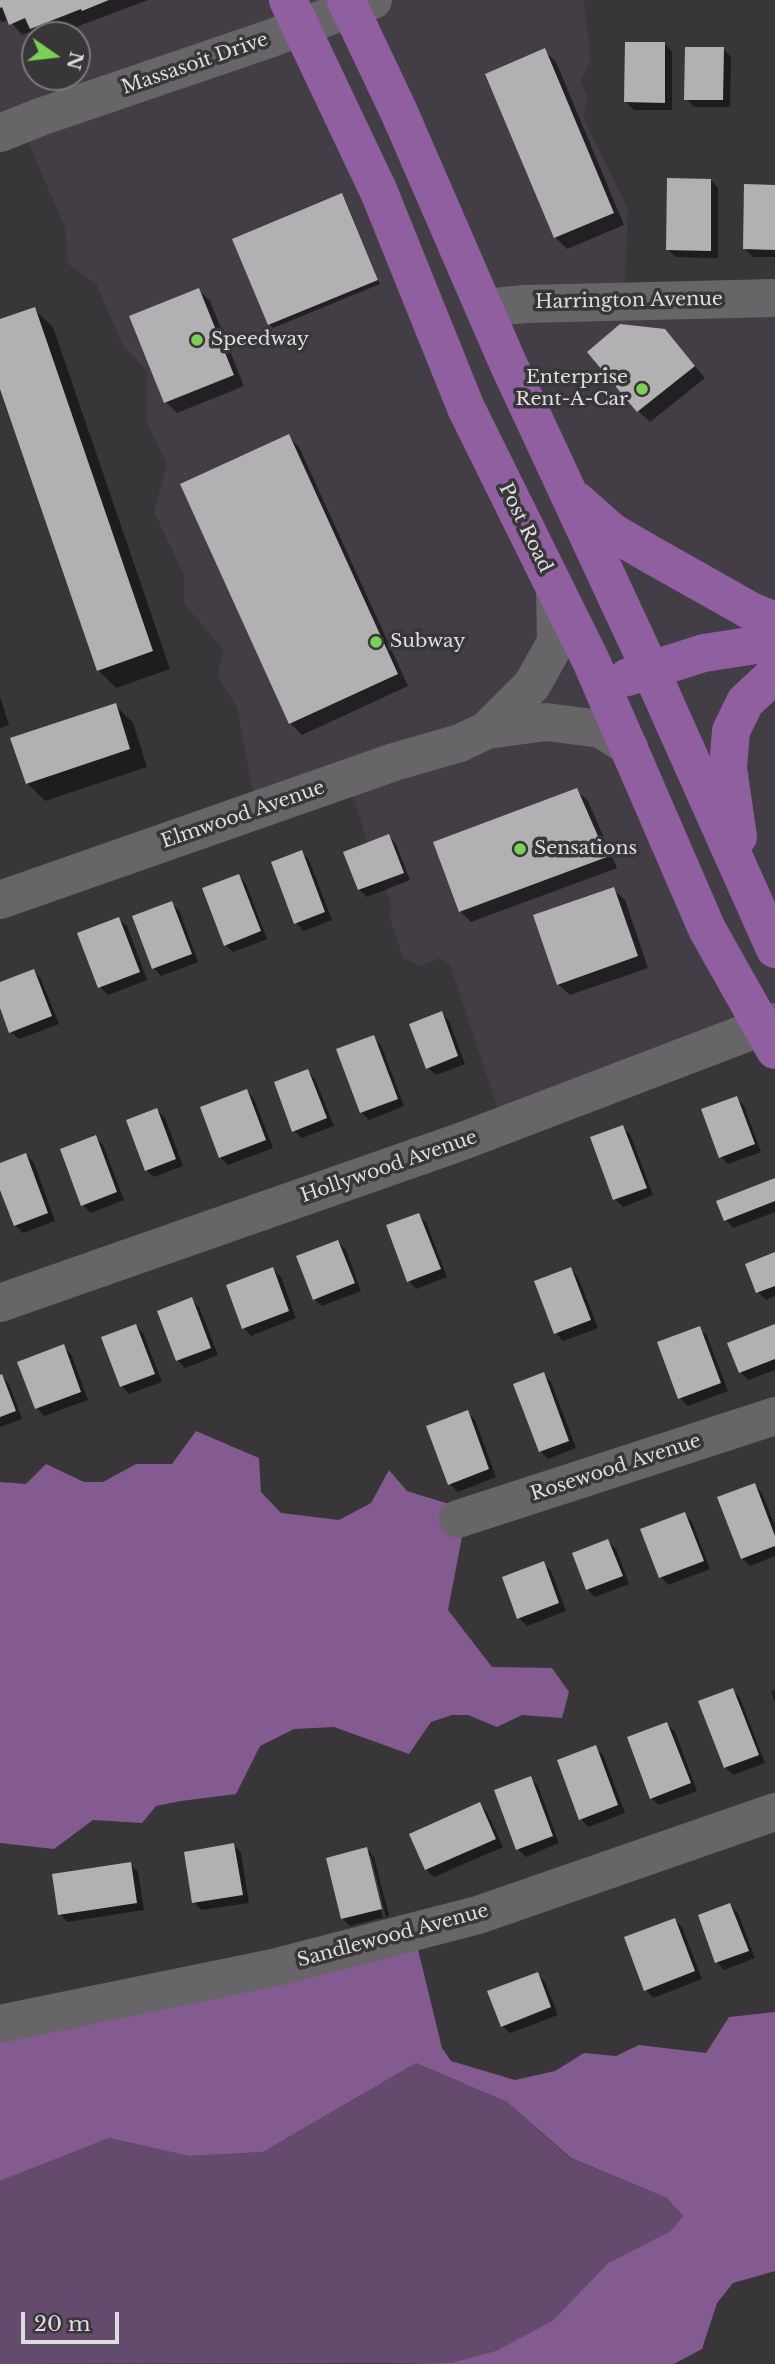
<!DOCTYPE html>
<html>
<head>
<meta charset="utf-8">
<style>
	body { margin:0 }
	#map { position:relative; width:775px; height:2364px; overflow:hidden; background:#383639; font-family:"Libre Baskerville",serif }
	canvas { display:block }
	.north { position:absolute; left:21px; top:21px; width:70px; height:70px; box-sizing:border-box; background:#383639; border:2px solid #7a787b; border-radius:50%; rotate:104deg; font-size:19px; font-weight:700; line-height:28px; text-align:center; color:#dddcde }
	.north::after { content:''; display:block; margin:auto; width:24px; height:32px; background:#7ad156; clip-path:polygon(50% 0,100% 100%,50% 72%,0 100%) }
	.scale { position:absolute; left:21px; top:2312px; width:98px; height:32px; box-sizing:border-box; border:4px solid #dddcde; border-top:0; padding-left:9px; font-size:21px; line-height:24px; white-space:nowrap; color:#dddcde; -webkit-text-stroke:5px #383639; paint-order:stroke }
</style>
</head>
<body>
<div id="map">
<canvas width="775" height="2364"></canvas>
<div class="north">N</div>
<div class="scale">20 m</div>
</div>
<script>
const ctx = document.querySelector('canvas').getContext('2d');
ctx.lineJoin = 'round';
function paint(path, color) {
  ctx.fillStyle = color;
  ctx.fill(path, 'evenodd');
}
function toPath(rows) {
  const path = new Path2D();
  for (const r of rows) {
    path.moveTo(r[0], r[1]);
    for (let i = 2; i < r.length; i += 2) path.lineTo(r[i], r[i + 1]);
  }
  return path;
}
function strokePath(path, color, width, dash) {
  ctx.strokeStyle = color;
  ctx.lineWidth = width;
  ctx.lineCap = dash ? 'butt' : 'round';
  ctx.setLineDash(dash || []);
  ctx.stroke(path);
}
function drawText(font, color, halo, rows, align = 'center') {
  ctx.font = font + ' "Libre Baskerville",serif';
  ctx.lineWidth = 7;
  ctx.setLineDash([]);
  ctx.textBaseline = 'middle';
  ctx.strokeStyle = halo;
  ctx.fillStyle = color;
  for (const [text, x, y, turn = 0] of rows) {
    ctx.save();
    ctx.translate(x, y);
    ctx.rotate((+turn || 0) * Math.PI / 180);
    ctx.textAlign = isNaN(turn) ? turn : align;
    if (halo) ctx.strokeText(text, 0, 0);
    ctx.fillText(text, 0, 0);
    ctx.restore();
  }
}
const built = toPath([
	[0,0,584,0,591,60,581,81,587,96,584,119,628,209,624,298,775,299,775,1019,501,1118,450,965,440,958,420,966,403,958,390,919,391,901,377,872,349,784,256,809,237,708,217,676,224,651,184,603,184,575,154,512,167,464,146,421,147,371,122,344,97,285,68,264,65,228,23,130,0,136],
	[35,35,77,35,77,77,35,77]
]);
const green = toPath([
	[416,2063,507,2102,570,2158,667,2198,683,2216,672,2231,608,2263,552,2321,496,2352,451,2363,0,2364,0,2181,109,2138,189,2156,263,2152]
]);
const forest = toPath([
	[196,1431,259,1458,261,1492,281,1513,339,1520,371,1503,389,1470,407,1491,475,1512,462,1537,448,1610,492,1667,552,1668,569,1692,562,1718,522,1715,497,1727,468,1715,452,1715,431,1722,409,1754,334,1727,294,1729,260,1746,236,1794,181,1801,156,1806,142,1823,93,1820,54,1849,0,1843,0,1482,26,1484,46,1464,84,1482,103,1482,136,1464,172,1464],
	[415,1937,442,2048,451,2061,515,2080,555,2071,584,2053,616,2056,639,2045,706,2053,729,2017,775,2012,775,2271,733,2283,717,2303,702,2349,674,2364,388,2364,451,2363,496,2351,552,2321,608,2263,671,2231,683,2216,667,2198,571,2158,507,2102,416,2063,263,2152,189,2156,109,2138,0,2181,0,2024]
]);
const shadow = toPath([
	[0,0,148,0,55,35,38,35,33,31,22,35,9,20,2,22,0,20],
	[665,44,672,52,672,110,634,110,626,102],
	[723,49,731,57,730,107,694,107,686,99],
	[544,50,556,62,624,225,567,249,555,237],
	[711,180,718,188,718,258,676,257,668,250],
	[775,186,775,257,753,257,745,249],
	[341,195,345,199,380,284,273,328,269,324,234,240],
	[199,290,210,301,244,386,177,413,166,402],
	[34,309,53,327,170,669,116,688,98,670,0,384,0,321],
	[665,331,705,378,650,422,638,411],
	[288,436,299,447,408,686,302,735,290,723],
	[0,697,9,725,0,728],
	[115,705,133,723,147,767,45,801,27,783],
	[576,790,588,801,617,868,471,922,460,911],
	[389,836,396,844,410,880,367,897,359,889],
	[302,852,309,860,332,920,304,931,296,923],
	[239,876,246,884,267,939,233,952,225,945],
	[613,889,625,900,648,968,570,995,558,984],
	[171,903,179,910,198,962,161,976,154,968],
	[119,919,127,926,147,980,108,995,100,987],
	[34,971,41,979,59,1024,19,1039,11,1032,0,1003,0,984],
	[441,1013,449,1021,465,1064,436,1075,428,1068],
	[373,1037,381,1045,404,1106,369,1120,361,1112],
	[308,1071,315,1079,334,1126,302,1138,294,1131],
	[247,1091,254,1099,273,1148,228,1165,220,1157],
	[736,1098,744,1106,761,1152,728,1164,721,1157],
	[157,1110,165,1118,183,1166,154,1177,146,1170],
	[622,1127,630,1134,653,1195,623,1207,615,1199],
	[95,1137,103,1145,124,1200,91,1213,83,1205],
	[26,1155,34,1163,55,1221,23,1233,15,1225,0,1185,0,1165],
	[775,1180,775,1212,733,1228,726,1220],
	[418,1215,426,1222,447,1277,416,1289,409,1281],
	[338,1242,346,1250,361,1291,322,1306,314,1299],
	[775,1254,775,1296,766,1300,758,1292],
	[273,1269,281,1277,296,1318,251,1336,244,1328],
	[571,1269,578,1277,598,1328,563,1341,556,1333],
	[191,1299,199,1307,218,1355,185,1368,177,1360],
	[136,1326,143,1333,162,1382,129,1394,122,1386,103,1338],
	[775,1326,775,1370,748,1380,740,1372],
	[699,1328,707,1336,728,1391,688,1406,680,1398],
	[63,1346,71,1354,88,1400,44,1416,37,1408,20,1363],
	[543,1374,551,1382,576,1448,548,1459,540,1451],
	[2,1376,9,1384,22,1419,0,1427],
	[467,1412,475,1420,496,1477,458,1492,450,1484],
	[755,1485,762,1493,775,1526,775,1556,750,1566,742,1558],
	[685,1514,692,1522,710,1569,668,1585,661,1577],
	[608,1541,616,1549,629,1584,595,1597,587,1589],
	[543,1563,551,1571,566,1611,527,1626,519,1618],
	[733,1690,740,1698,765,1763,733,1775,725,1767],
	[775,1690,775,1702,771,1691],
	[667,1724,675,1732,697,1791,659,1805,651,1798],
	[595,1747,603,1755,625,1813,588,1827,581,1819],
	[530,1778,538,1786,559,1843,526,1857,518,1849],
	[480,1804,487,1812,503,1847,434,1877,426,1869],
	[234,1845,241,1853,249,1903,201,1910,194,1902],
	[367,1849,374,1857,389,1916,350,1926,342,1918],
	[367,1856,371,1856,386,1917,383,1918],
	[130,1864,138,1872,144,1910,67,1922,60,1914],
	[730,1905,738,1913,755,1958,724,1970,717,1962],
	[675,1920,682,1927,702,1979,653,1998,646,1990],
	[538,1974,545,1982,558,2015,510,2033,502,2026]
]);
const building = toPath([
	[0,0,109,0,82,11,81,9,30,29,25,18,9,25,2,7,0,8],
	[625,42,665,42,665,103,624,102],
	[685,47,724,47,723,100,684,100],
	[545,48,614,213,554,238,485,74],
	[667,178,711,179,711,251,666,250],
	[744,184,775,185,775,250,743,249],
	[342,193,378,280,268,325,232,239],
	[199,288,234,375,164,403,129,316],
	[35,307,153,651,97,671,0,389,0,319],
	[620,324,665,329,695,366,637,412,587,352],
	[289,434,398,674,289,724,180,484],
	[116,703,130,749,26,784,10,738],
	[577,788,607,857,459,912,433,842],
	[389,834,404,873,358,890,343,852],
	[302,850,325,912,294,924,271,862],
	[239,874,261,931,224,946,202,888],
	[614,887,638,956,557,985,533,915],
	[172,901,192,954,152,969,132,916],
	[119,917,140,972,98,988,77,933],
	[34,969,52,1016,9,1033,0,1008,0,982],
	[442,1011,458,1056,426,1069,409,1024],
	[374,1035,398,1099,360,1113,336,1049],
	[308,1069,327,1118,292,1132,274,1082],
	[247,1089,266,1140,219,1158,200,1107],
	[737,1096,755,1144,719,1158,701,1109],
	[157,1108,176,1159,145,1171,126,1120],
	[623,1125,647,1188,613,1200,590,1137],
	[96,1135,117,1192,81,1206,60,1149],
	[26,1153,48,1213,14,1226,0,1190,0,1163],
	[775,1178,775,1201,724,1221,716,1201],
	[419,1213,441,1269,407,1282,386,1225],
	[338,1240,355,1283,313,1300,296,1256],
	[775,1252,775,1286,756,1293,745,1264],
	[273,1267,289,1311,242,1329,226,1285],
	[571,1267,591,1320,554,1334,534,1281],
	[192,1297,211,1348,176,1361,157,1311],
	[136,1324,155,1374,120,1387,101,1337],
	[775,1324,775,1359,739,1373,727,1343],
	[700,1326,721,1383,678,1399,657,1342],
	[64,1344,81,1392,35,1409,17,1362],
	[544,1372,569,1441,539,1452,513,1384],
	[2,1374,16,1411,0,1417,0,1375],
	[468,1410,489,1469,448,1485,426,1426],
	[755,1483,775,1536,775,1546,741,1559,717,1497],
	[685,1512,704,1561,659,1578,640,1529],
	[608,1539,623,1576,586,1590,572,1553],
	[544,1561,559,1603,517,1619,502,1577],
	[733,1688,759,1755,724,1768,698,1701],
	[667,1722,691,1783,650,1799,627,1737],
	[596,1745,618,1805,579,1820,557,1760],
	[531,1776,553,1836,516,1850,494,1790],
	[480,1802,496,1839,425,1870,409,1834],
	[234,1843,243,1895,192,1903,184,1852],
	[367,1847,382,1909,341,1919,326,1858],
	[131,1862,137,1903,58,1915,52,1874],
	[730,1903,749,1951,715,1963,698,1915],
	[675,1918,695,1971,644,1991,624,1937],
	[538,1972,551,2007,501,2027,487,1991]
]);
const minor = toPath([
	[0,133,40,117,269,39,373,0],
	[484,308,525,304,775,298],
	[487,730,532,685,556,642,555,588],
	[0,900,394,762,460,743,487,730,546,722,601,729,629,747],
	[0,1303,460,1142,775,1022],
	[458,1519,775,1416],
	[0,2024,277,1967,478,1915,775,1812]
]);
const major = toPath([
	[288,0,379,192,466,408,591,661,707,929,775,1050],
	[346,0,399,112,507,361,650,669,775,949],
	[577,501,612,532,648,553,751,611,775,621],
	[628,677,704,653,775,642],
	[738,837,728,768,731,731,745,702,775,674]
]);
const markers = [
	[197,340,7,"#7ad156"],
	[642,389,7,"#7ad156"],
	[376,642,7,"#7ad156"],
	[520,849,7,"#7ad156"]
];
const streetNames = [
	["Massasoit Drive",195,64,-19],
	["Harrington Avenue",629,301,-1],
	["Post Road",525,528,64],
	["Elmwood Avenue",243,815,-19],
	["Hollywood Avenue",389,1167,-19],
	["Rosewood Avenue",616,1468,-18],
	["Sandlewood Avenue",393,1936,-15]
];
const poiNames = [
	["Speedway",211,340],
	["Enterprise",628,378,"right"],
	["Rent-A-Car",628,400,"right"],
	["Subway",390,642],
	["Sensations",534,849]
];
paint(built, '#433d45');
paint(green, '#644b6d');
paint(forest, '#845b91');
paint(shadow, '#0007');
paint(building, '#b3b0b4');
strokePath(minor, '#686569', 38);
strokePath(major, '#905fa0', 38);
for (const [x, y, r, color] of markers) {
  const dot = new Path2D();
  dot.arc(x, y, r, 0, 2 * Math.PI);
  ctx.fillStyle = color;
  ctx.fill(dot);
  strokePath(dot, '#383639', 2.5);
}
drawText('19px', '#dddcde', '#383639', streetNames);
drawText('19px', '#dddcde', '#383639', poiNames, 'left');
</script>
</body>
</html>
